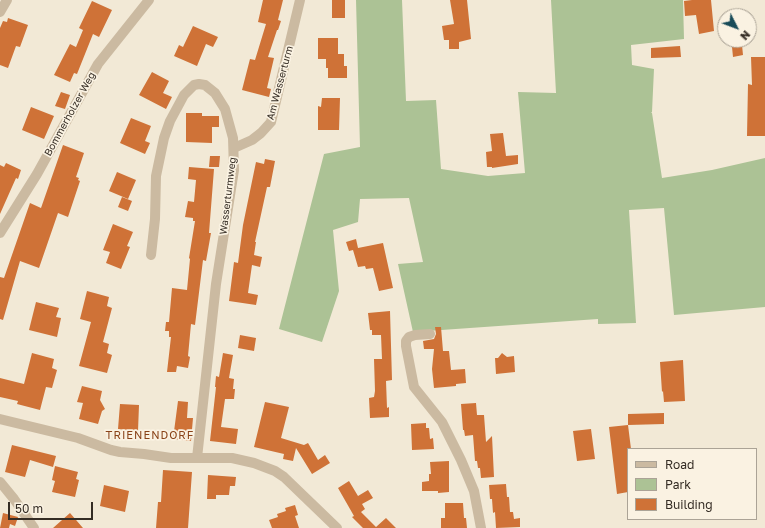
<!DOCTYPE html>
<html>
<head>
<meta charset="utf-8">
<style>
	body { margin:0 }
	#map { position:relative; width:765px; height:528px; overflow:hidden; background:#f2e9d6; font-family:"Golos Text",sans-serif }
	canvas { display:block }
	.legend { position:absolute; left:627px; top:448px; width:130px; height:72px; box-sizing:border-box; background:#faf2e2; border:1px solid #aba396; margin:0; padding:5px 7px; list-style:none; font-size:12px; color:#342c24 }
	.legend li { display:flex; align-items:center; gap:8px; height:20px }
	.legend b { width:20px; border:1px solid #aba396 }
	.north { position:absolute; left:717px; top:8px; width:40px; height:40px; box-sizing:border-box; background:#faf2e2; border:1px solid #aba396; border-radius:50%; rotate:132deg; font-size:11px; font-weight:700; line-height:16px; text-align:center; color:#342c24 }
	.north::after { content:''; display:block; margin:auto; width:14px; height:18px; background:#184b58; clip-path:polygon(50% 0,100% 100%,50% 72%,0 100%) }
	.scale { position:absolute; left:8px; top:502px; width:85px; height:18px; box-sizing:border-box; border:2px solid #342c24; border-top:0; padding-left:5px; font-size:12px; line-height:14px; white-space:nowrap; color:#342c24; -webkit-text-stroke:3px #faf2e2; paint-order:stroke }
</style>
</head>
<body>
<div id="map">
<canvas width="765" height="528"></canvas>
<ul class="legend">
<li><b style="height:5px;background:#cbbaa1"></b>Road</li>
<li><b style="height:11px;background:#acc295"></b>Park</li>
<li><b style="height:11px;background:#cf7237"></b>Building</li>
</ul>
<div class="north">N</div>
<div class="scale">50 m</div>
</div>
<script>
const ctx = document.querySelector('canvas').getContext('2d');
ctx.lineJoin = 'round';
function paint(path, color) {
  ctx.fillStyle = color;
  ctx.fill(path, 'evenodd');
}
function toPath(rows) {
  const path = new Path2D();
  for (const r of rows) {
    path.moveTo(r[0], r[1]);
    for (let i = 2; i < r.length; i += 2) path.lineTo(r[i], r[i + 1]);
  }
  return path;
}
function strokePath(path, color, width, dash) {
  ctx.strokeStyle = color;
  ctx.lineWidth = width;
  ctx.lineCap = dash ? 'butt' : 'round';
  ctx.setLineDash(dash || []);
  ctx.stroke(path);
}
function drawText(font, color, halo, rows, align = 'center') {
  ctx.font = font + ' "Golos Text",sans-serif';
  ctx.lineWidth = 3.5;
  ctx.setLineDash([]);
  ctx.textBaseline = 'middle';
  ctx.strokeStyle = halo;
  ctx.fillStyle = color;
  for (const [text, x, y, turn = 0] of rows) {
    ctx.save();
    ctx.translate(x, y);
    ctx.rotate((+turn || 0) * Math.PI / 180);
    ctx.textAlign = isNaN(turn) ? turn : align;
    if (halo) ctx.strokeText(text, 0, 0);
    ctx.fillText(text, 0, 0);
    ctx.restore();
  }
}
const green = toPath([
	[356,0,402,0,406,101,436,100,441,169,488,176,525,173,518,92,556,93,551,0,683,0,684,39,631,45,632,65,654,69,652,112,651,113,652,113,662,178,712,170,765,158,765,307,674,315,664,208,629,210,636,323,598,324,598,319,413,332,398,264,423,262,409,198,360,199,358,222,333,230,339,291,322,342,279,329,324,154,360,147]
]);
const building = toPath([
	[263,0,283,0,278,20,281,21,278,30,277,30,268,57,274,58,267,88,271,89,269,97,242,90,250,59,255,60,266,24,258,22],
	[332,0,345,0,345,18,332,18],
	[450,0,467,0,471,39,459,42,459,49,449,49,449,40,444,40,442,26,454,24],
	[692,0,711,0,714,31,699,34,696,15,685,16,684,1],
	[92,1,112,10,99,37,93,34,77,74,74,73,70,82,54,75,70,44,76,47,83,30,79,28],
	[8,18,28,25,20,47,16,46,8,68,0,65,0,28,3,21,7,22],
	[193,26,218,37,213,47,206,44,197,66,174,56,179,45,183,47],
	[318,38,338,38,338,54,344,54,344,66,347,66,347,78,328,78,328,68,326,68,326,59,318,59],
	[742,45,743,55,733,57,732,47],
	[680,46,681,57,651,58,651,48],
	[751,57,765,57,765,136,747,136,748,84,752,85],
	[152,72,169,81,163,93,172,97,166,109,139,95],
	[61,92,70,95,65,109,55,106],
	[322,98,340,98,339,130,318,130,318,106,321,107],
	[31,107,54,116,44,139,22,130],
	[186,113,202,113,202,116,219,116,219,127,212,127,212,143,186,142],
	[131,118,151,126,145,141,150,143,145,154,120,143],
	[503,133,506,156,518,155,518,164,492,168,492,167,487,167,486,152,492,151,490,134],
	[63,145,84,153,76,177,79,178,78,180,80,181,68,217,58,213,39,268,20,261,3,320,0,319,0,277,4,278,30,203,41,208],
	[210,156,220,156,219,167,209,167],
	[265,159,275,161,270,187,267,187,255,242,256,242,254,255,262,257,260,267,252,265,248,293,258,295,256,305,229,301,234,262,238,263,243,225,256,162,264,164],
	[6,163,21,170,18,179,16,178,0,214,0,165,4,167],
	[189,167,214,169,209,233,211,233,206,261,203,260,195,325,191,324,188,356,190,357,188,368,177,366,176,372,167,372,171,337,169,337,169,331,165,331,166,322,169,322,172,288,187,290,190,259,189,258,195,221,193,221,193,218,185,217,188,201,194,202,196,180,188,179],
	[117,172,136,180,128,199,109,191],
	[122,197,132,201,128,211,118,207],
	[113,224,133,232,127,246,130,247,121,269,106,263,110,252,103,250],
	[356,239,358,248,383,243,393,288,379,291,373,268,366,269,365,266,358,267,353,250,349,251,346,242],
	[87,291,109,297,107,306,112,308,103,342,109,344,107,353,112,355,107,373,79,366,91,322,80,319],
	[36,302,59,308,56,317,61,318,57,337,29,330],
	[390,311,392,380,386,381,387,408,389,407,389,417,370,418,369,398,374,397,375,391,374,359,382,359,381,335,372,335,372,330,370,330,368,313],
	[435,327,441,327,443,351,449,351,451,370,465,369,466,383,456,384,456,386,434,388,432,369,434,349,424,349,423,341,434,339,436,334],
	[240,335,256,338,254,351,238,348],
	[32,353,54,359,52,368,57,370,52,388,46,387,40,410,17,404,18,401,0,397,0,378,24,384],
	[223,353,233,355,229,378,234,379,233,389,235,389,234,399,225,399,221,427,238,429,236,444,210,441,216,387,215,387,216,376,219,377],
	[502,353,507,357,514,356,515,372,496,374,495,358,498,358],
	[683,360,685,401,664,402,663,391,662,392,660,362],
	[82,386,102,391,100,400,105,409,102,411,98,424,79,419,83,403,77,402],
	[178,401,188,402,187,418,193,418,191,441,173,439],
	[265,402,289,407,281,438,304,445,308,443,318,460,325,455,330,463,312,474,296,448,293,461,283,459,284,454,254,447],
	[476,403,477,415,484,415,486,442,492,436,494,477,481,478,480,468,478,468,477,461,475,461,473,435,465,436,464,430,463,430,461,404],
	[120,404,139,405,138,431,118,429],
	[664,413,664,424,628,425,628,414],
	[426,423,426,428,429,428,430,439,433,438,434,449,412,450,411,424],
	[628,425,631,449,628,449,628,492,617,494,609,427],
	[591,429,595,459,577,461,573,431],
	[12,445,56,456,53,467,30,460,25,477,5,472],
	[449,461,449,492,438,493,438,491,422,491,422,482,429,481,429,474,431,474,430,462],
	[55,466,78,472,76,479,79,480,75,497,52,492,55,481,52,480],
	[163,470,192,472,188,528,156,528,158,502,161,502],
	[208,475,236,477,235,486,230,486,229,495,216,495,216,499,207,499],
	[349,481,358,496,368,490,373,498,362,504,365,509,361,512,376,527,386,518,396,528,363,528,352,517,354,516,338,488],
	[506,484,507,497,509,497,510,512,513,512,514,519,520,518,520,527,496,528,495,512,493,513,492,499,490,499,489,485],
	[104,485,129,491,125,512,100,506],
	[445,503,463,503,464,518,466,518,467,528,441,528,441,518,445,518],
	[295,505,298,515,295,516,299,528,272,528,269,520,278,517,277,514,286,511,285,508],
	[3,513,18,517,15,526,10,524,9,528,0,528],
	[70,513,83,528,53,528]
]);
const street = toPath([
	[0,12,7,0],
	[234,148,252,140,261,133,271,122,300,0],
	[0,233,37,174,98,64,149,0],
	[151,255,155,219,156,176,164,138,170,121,184,95,194,85,199,84,205,85,215,93,225,109,233,138,234,170,216,284,197,458],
	[430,334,415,335,409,337,406,341,406,346,414,387,442,422,461,460,474,491,481,528],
	[0,419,78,438,111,450,120,452,144,454,171,458,232,458,254,463,275,471,284,477,337,528],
	[0,482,14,499,34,528]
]);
const streetNames = [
	["Am Wasserturm",280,83,-75],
	["Bommerholzer Weg",70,114,-61],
	["Wasserturmweg",228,196,-83]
];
const neighbourhoodNames = [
	["TRIENENDORF",150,436]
];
paint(green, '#acc295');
paint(building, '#cf7237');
strokePath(street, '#cbbaa1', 10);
drawText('10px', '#342c24', '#faf2e2', streetNames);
ctx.letterSpacing = '1px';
drawText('11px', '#894318', '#faf2e2', neighbourhoodNames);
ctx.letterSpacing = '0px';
</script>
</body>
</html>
